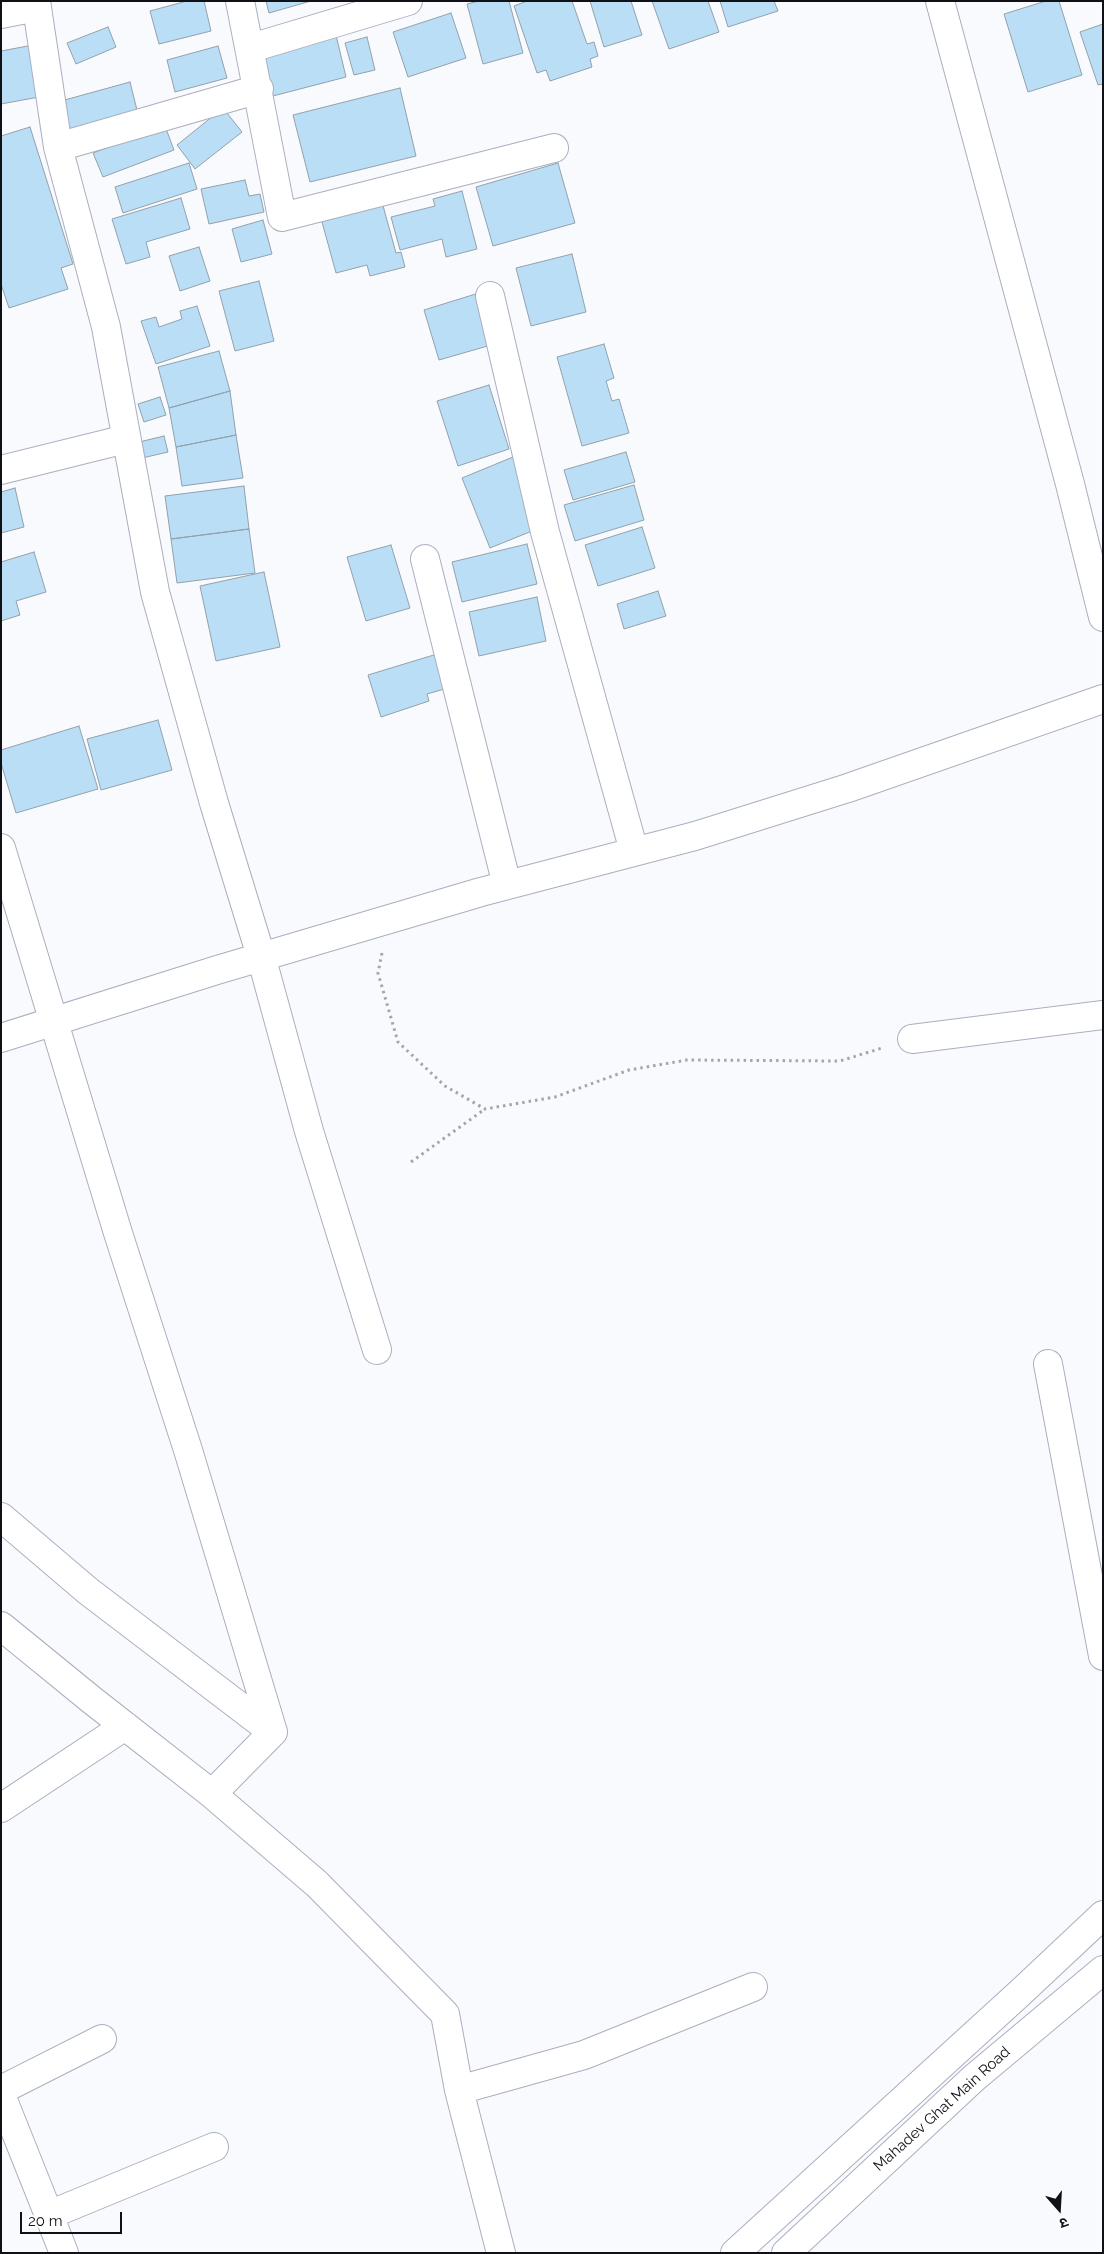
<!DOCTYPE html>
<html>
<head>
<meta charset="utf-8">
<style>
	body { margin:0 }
	#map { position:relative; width:1104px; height:2254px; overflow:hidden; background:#f9fafd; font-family:Raleway,"Noto Sans Devanagari",sans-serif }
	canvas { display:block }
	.frame { position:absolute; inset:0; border:2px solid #0f1116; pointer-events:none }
	.north { position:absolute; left:1034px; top:2184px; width:50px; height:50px; -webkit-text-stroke:4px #fff; paint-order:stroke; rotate:161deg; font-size:14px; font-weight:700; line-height:20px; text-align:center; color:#0f1116 }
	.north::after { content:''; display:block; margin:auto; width:18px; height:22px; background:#0f1116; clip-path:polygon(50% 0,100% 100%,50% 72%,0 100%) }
	.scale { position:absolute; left:20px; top:2212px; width:102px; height:22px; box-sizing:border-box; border:2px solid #0f1116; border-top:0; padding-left:6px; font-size:15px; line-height:18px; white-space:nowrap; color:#0f1116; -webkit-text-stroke:4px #fff; paint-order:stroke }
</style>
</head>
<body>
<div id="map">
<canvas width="1104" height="2254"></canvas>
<div class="frame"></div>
<div class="north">उ</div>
<div class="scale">20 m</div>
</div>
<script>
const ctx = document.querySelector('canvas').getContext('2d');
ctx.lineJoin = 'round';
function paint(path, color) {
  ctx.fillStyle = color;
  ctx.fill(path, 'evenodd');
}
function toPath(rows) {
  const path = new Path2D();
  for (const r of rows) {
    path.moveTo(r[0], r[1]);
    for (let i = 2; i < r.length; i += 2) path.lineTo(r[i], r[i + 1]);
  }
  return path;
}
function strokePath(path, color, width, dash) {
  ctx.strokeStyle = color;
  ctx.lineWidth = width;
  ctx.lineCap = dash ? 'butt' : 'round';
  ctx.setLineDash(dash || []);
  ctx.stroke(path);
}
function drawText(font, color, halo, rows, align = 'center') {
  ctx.font = font + ' Raleway,sans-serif';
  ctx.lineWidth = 4;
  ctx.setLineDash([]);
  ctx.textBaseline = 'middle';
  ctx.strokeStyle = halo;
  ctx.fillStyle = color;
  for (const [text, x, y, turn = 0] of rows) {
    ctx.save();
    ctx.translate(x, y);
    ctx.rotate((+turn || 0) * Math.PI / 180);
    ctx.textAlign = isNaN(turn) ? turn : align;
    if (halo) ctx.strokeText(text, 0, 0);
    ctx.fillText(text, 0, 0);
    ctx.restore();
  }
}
const building = toPath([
	[187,1,204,1,211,31,159,44,150,11,187,1],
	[266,1,311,1,269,13,266,1],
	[479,1,509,1,523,53,483,64,467,4,479,1],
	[527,1,572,1,587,44,594,42,598,56,590,59,592,67,550,81,546,70,537,73,514,6,527,1],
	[590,1,631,1,642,35,604,47,590,1],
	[652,1,708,1,719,32,669,49,652,1],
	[720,1,774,1,778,11,728,27,720,1],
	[1046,1,1059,1,1082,75,1028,92,1004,14,1046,1],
	[451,13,466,58,408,77,393,32,451,13],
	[1103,24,1103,84,1098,85,1080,32,1103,24],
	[108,27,116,47,76,64,67,43,108,27],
	[335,31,346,77,273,96,261,51,335,31],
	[367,37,375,70,354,75,345,43,367,37],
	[44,43,61,93,1,104,1,51,44,43],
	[218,46,227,78,175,92,167,60,218,46],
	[130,82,139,118,71,137,61,101,130,82],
	[400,88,416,156,310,182,293,115,400,88],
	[223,108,242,132,195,169,177,145,223,108],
	[165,126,174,150,103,177,93,153,165,126],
	[30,127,73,264,61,268,68,289,9,308,1,284,1,136,30,127],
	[189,163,197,189,123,213,115,187,189,163],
	[558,163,575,223,493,246,476,187,558,163],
	[245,180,249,196,260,194,264,212,209,224,201,189,245,180],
	[462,191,477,249,446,257,442,239,400,250,391,217,435,206,433,199,462,191],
	[181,198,190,229,146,242,150,257,126,264,112,219,181,198],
	[382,202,396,253,401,252,405,267,370,276,367,265,336,273,319,211,382,202],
	[263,220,272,254,241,262,232,229,263,220],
	[199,247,210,281,180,291,169,256,199,247],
	[572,254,586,312,531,326,516,268,572,254],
	[259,281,274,341,235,351,219,291,259,281],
	[482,292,498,343,439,360,424,310,482,292],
	[197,306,210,346,156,364,141,321,156,317,159,327,182,319,180,311,197,306],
	[604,344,614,378,606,381,612,401,619,399,629,433,582,446,557,357,604,344],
	[219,351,230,391,169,408,158,367,219,351],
	[489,385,509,449,458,466,437,401,489,385],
	[230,391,236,435,176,447,169,408,230,391],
	[160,397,166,415,144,422,138,404,160,397],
	[236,435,243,478,182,486,176,447,236,435],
	[164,436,168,452,138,459,135,443,164,436],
	[626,452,635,482,573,500,564,470,626,452],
	[513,457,542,527,490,548,462,478,513,457],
	[634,485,644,520,575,541,564,505,634,485],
	[244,486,249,529,171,539,165,496,244,486],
	[15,488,24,527,1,533,1,492,15,488],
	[642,527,655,568,598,586,585,545,642,527],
	[249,529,255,573,177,583,171,539,249,529],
	[527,544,537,584,462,602,452,562,527,544],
	[391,545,410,608,366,621,347,557,391,545],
	[34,552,46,592,16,601,20,615,1,621,1,562,34,552],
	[264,572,280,647,216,661,200,586,264,572],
	[658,591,666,616,624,629,617,604,658,591],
	[537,597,546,641,479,656,469,612,537,597],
	[437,654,448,688,427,694,429,701,381,717,368,675,437,654],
	[158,720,172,770,101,790,87,739,158,720],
	[79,726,98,789,16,813,1,763,1,750,79,726]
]);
const path = toPath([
	[382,953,378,973,398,1042,445,1086,485,1109,555,1097,629,1070,687,1060,840,1061,882,1048],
	[411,1162,485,1109]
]);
const minor = toPath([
	[36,1,58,147,106,327,155,592,214,803,261,956,309,1131,377,1350],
	[240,1,282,217,554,148],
	[940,1,1070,484,1103,617],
	[1,14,37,7],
	[251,48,408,1],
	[58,147,259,89],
	[490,296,545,532,634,851],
	[1,470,126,439],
	[425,559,507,885],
	[1,848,118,1233,188,1450,273,1732],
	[1,1038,217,970,481,892,695,836,848,788,1103,699],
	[912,1039,1103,1015],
	[1048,1364,1103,1656],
	[1,1517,88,1591,273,1732],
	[1,1626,93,1701,212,1794,317,1884,445,2014,459,2090,501,2253],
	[212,1794,273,1732],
	[1,1808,125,1726],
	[1,2090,102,2039],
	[459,2090,584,2055,753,1987],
	[1,2095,64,2253],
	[49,2215,214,2147]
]);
const tertiary = toPath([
	[735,2253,1021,1992,1103,1915],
	[786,2253,974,2078,1103,1970]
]);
const streetNames = [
	["Mahadev Ghat Main Road",942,2109,-42]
];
paint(building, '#b9def6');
strokePath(building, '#92a1ab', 1);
strokePath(minor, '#aaafbf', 30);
strokePath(tertiary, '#aaafbf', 30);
strokePath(path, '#a5a6aa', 3, [2.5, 4]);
strokePath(minor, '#fff', 28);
strokePath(tertiary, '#fff', 28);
drawText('15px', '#0f1116', '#fff', streetNames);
</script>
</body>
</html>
